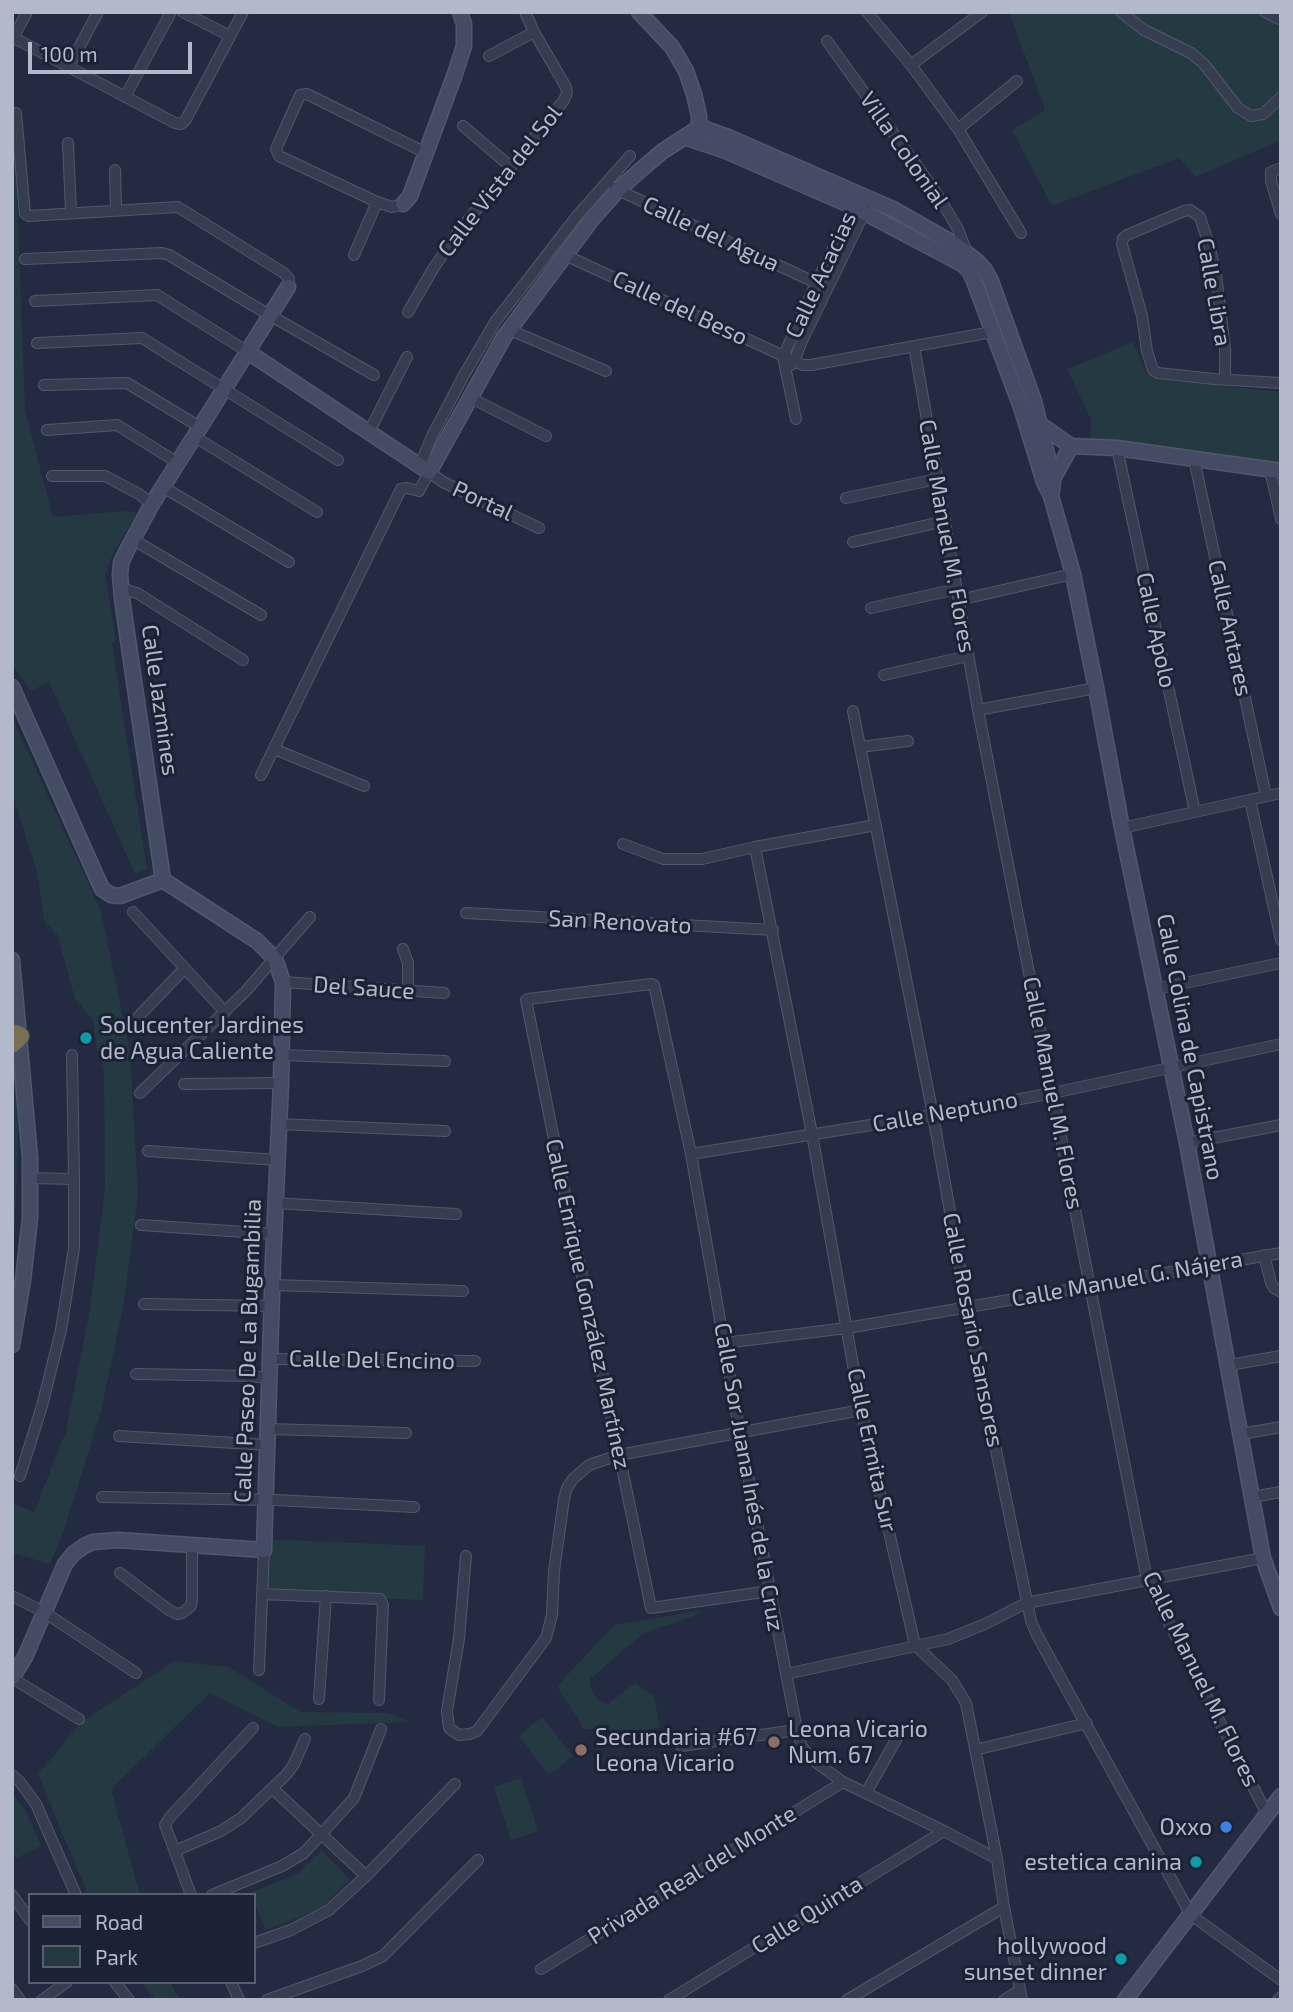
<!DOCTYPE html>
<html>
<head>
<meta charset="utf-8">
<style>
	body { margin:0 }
	#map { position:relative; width:1293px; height:2012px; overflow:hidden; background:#232a41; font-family:"Exo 2",sans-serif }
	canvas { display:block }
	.frame { position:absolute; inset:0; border:14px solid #b4b8cb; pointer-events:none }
	.legend { position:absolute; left:28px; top:1893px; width:228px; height:91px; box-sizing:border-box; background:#1c2236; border:2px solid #595e72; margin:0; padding:9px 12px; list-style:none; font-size:21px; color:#b4b8cb }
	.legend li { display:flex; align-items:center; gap:14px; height:35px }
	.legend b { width:35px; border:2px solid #595e72 }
	.scale { position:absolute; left:28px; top:42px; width:164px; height:32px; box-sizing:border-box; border:4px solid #b4b8cb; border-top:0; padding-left:9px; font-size:21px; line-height:24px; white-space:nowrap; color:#b4b8cb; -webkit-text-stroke:5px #1c2236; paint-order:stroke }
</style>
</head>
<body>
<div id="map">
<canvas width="1293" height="2012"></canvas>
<div class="frame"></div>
<ul class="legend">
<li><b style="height:9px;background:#454b64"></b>Road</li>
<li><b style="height:19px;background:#253942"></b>Park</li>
</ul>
<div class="scale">100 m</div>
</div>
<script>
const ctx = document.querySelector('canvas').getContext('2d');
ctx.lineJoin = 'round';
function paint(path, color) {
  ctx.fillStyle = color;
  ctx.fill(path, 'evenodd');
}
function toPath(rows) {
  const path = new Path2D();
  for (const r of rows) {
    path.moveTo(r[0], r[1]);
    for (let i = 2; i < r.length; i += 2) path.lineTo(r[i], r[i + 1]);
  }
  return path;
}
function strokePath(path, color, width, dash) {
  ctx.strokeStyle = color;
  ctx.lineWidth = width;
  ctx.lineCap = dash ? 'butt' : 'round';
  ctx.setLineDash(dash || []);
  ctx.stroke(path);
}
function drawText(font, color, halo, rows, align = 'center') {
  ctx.font = font + ' "Exo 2",sans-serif';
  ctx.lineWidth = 6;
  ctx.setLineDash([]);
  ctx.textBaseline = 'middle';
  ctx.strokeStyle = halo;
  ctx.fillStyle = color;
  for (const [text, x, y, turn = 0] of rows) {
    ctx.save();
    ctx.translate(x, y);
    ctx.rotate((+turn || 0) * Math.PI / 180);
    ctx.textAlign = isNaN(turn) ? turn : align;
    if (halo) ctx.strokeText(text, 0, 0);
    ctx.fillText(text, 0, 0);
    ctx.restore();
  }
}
const green = toPath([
	[1009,12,1281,12,1281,140,1196,177,1179,158,1052,206,1012,130,1045,110],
	[12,158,17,189,25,411,53,517,125,511,137,513,114,552,105,574,116,639,112,644,147,869,135,874,49,682,31,691,17,671,12,667],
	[1133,342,1147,374,1154,379,1281,392,1281,466,1090,441,1091,420,1067,369],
	[12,717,101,911,130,1052,138,1194,124,1302,101,1412,64,1530,50,1564,12,1553,12,1503,34,1512,66,1431,89,1316,105,1189,104,1069,97,1050,93,1020,75,999,57,934,44,921,38,876,16,805,12,788],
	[12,1060,18,1103,18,1139,15,1225,12,1253],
	[265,1539,425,1546,423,1600,262,1594],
	[703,1610,694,1616,644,1633,590,1679,590,1687,598,1700,608,1704,635,1683,654,1696,660,1727,645,1730,584,1729,557,1686,614,1625],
	[174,1661,229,1667,300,1712,388,1713,411,1722,278,1727,210,1693,111,1789,140,1895,88,1895,38,1775,80,1723],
	[542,1717,573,1756,549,1775,518,1736],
	[521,1778,538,1831,511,1840,494,1787],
	[12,1793,26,1811,41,1846,17,1858,12,1851],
	[322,1850,350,1880,320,1909,265,1930,251,1892,298,1874],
	[141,1982,170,1982,180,2000,156,2000]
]);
const street = toPath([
	[183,12,230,36],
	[867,12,911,65,958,129,1021,233],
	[1121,12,1144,30,1191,53,1204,64,1238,108,1251,116,1263,114,1281,97],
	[1265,12,1281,20],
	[14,38,175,123,181,124,185,121,243,12],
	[12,40,27,12],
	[827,41,935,191,958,229,967,253],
	[489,56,534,32],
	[911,65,982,12],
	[69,66,98,12],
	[125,97,171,12],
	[16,113,25,214,29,216,178,207,284,273,289,279,288,287],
	[463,126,511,167],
	[958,129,1017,81],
	[68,143,71,212],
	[1281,168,1271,172,1271,181,1281,214],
	[115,170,116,210],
	[614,188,816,283],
	[403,204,392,207,377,202,279,156,276,149,300,95,307,94,426,153],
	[354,255,377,202],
	[565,255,803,365,811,365,992,332],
	[25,259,162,253,169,255,254,306,374,375],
	[35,301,157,295,248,352],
	[408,312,433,269,456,235,564,100,567,93,566,87,534,32,525,12],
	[510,330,606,371],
	[37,343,142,338,338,460],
	[914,346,978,710,1147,1580,1267,1814],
	[791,365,794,362,801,343,866,209],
	[1225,379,1225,349,1216,274,1209,245,1200,217,1190,210,1184,211,1127,235,1123,238,1122,244,1142,316,1147,351,1153,370,1158,373,1214,379,1281,383],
	[44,385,127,383,200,427],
	[471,398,546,436],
	[796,419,783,357,816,283,855,204],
	[47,430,117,425,178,463],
	[369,432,407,357],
	[195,437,317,512],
	[1117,448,1195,812],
	[1194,459,1266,796],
	[420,465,432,436,464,375,495,322,577,216,630,156],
	[1270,470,1281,519],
	[52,476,105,476,139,494,152,504],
	[163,487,289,562],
	[846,498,937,479],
	[132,539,261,615],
	[853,542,945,521],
	[120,588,137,593,243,660],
	[959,600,1073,574],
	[871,608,957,589],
	[884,675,968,656],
	[978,710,1096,688],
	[853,711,933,1115,967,1308,1031,1621,1037,1635,1191,1915,1281,1980],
	[860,747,908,741],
	[274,749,364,786],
	[261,775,401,489,407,488,419,491,429,472,443,482,539,528],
	[1250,800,1281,940],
	[876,825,755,847,812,1134,861,1410,915,1645,952,1680,966,1703,997,1859,1004,1907,1022,2000],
	[1122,828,1281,793],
	[623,844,663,859,702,859,755,847],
	[133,912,225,1012],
	[466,913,773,930],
	[403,949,408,963,408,990],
	[283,982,444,993],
	[1156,989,1281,963],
	[138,1017,185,968],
	[282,1055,445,1061],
	[184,1084,281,1083],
	[140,1093,246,991,310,917],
	[279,1124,445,1131],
	[1187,1143,1281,1125],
	[148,1151,277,1160],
	[691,1154,933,1115,1053,1093,1281,1044],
	[30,1178,74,1179],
	[275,1203,456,1214],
	[141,1225,274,1234],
	[1264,1255,1271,1283,1274,1288,1281,1292],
	[272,1285,463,1291],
	[144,1304,272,1306],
	[724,1343,847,1328,1281,1253],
	[270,1359,475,1361],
	[1229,1365,1281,1356],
	[136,1374,251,1376,269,1378],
	[268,1429,406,1433],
	[1241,1434,1281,1427],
	[119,1436,268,1445],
	[20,1476,42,1406,61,1330,74,1248,74,1179,72,1055],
	[102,1497,275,1500,414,1507],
	[1252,1497,1281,1492],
	[466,1556,459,1639,447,1711,449,1728,459,1735,470,1734,477,1731,546,1638,552,1615,554,1571,564,1499,567,1488,573,1479,589,1465,619,1455,861,1410],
	[120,1573,169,1610,177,1614,182,1613,191,1606,192,1599,192,1545],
	[770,1591,651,1608,561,1174,526,1000,528,999,651,984,654,985,691,1154,740,1434,797,1730,802,1747,814,1761,843,1782,944,1831,997,1859],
	[262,1594,380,1599,383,1605,379,1700],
	[12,1596,44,1612,136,1673],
	[259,1670,264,1550],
	[786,1674,948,1639,985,1624,1026,1603,1263,1558],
	[12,1678,79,1719],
	[319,1699,326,1596],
	[681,1746,797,1730],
	[975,1750,1087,1723],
	[12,1775,20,1782,36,1804,76,1895],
	[273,1789,366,1876],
	[866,1793,897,1738],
	[175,1851,221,1831,241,1818,287,1774,294,1764,305,1739],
	[12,1895,30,1920],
	[191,1895,165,1825,170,1817,253,1728],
	[212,1895,282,1866,304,1853,354,1798,381,1729],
	[254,1943,291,1930,329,1910,366,1876,455,1784],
	[541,1969,843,1782],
	[115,1982,129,2000],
	[231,1982,239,2000],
	[12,1989,20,2000],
	[42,2000,67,1982],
	[267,2000,362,1966,383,1956,478,1860],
	[669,2000,944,1831],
	[847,2000,1004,1907],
	[1004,2000,1020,1990],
	[1278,2000,1281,1997]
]);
const secondary = toPath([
	[639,12,672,47,686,71,694,94,699,116,699,135],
	[684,137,726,151,854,207,962,264,969,270,974,281,1022,410,1044,482,1051,496,1073,574,1096,688,1122,828,1187,1143,1263,1558,1281,1608],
	[403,204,410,196,455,74,464,46,464,24,460,12],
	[248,352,429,472,504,337,593,218,618,190,644,167,663,151,700,127,728,137,893,209,956,245,978,262,985,270,991,281,1034,401,1053,479,1052,491],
	[1038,423,1071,446],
	[1071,446,1117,448,1281,471],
	[1051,480,1053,479,1071,446],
	[12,687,102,889,111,895,120,896,163,880,122,599,120,575,121,563,126,552,152,504,288,287],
	[12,960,30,1157,30,1218,23,1280,12,1345],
	[12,1678,25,1657,65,1564,73,1554,84,1546,93,1542,118,1540,264,1550,273,1261,281,1083,283,982,275,959,257,941,163,880],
	[1125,2000,1281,1796]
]);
const highway = toPath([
	[12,1033,20,1036,12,1044]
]);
const markers = [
	[86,1038,7,"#0f9aa8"],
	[774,1742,7,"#8d6e63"],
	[581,1750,7,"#8d6e63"],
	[1226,1827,7,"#3f7fe0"],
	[1196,1862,7,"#0f9aa8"],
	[1121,1959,7,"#0f9aa8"]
];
const streetNames = [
	["Villa Colonial",904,150,55],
	["Calle Vista del Sol",500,181,-52],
	["Calle del Agua",711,234,25],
	["Calle Acacias",821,275,-65],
	["Calle Libra",1214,292,80],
	["Calle del Beso",680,308,25],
	["Portal",483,501,25],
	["Calle Manuel M. Flores",947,536,80],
	["Calle Antares",1230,628,78],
	["Calle Apolo",1156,630,78],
	["Calle Jazmines",160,700,82],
	["San Renovato",620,922,3],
	["Del Sauce",364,988,4],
	["Calle Colina de Capistrano",1190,1047,79],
	["Calle Manuel M. Flores",1053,1093,79],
	["Calle Neptuno",945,1112,-10],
	["Calle Manuel G. Nájera",1127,1279,-10],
	["Calle Enrique González Martínez",588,1304,78],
	["Calle Rosario Sansores",973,1330,79],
	["Calle Paseo De La Bugambilia",248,1351,-88],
	["Calle Del Encino",372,1360,1],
	["Calle Ermita Sur",872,1450,78],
	["Calle Sor Juana Inés de la Cruz",749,1477,80],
	["Calle Manuel M. Flores",1201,1679,64],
	["Privada Real del Monte",692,1875,-32],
	["Calle Quinta",807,1915,-32]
];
const poiNames = [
	["Solucenter Jardines",100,1025],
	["de Agua Caliente",100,1051],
	["Leona Vicario",788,1729],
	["Num. 67",788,1755],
	["Secundaria #67",595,1737],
	["Leona Vicario",595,1763],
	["Oxxo",1212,1827,"right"],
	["estetica canina",1182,1862,"right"],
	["hollywood",1107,1946,"right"],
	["sunset dinner",1107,1972,"right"]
];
paint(green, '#253942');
strokePath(street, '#52586b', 12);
strokePath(secondary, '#52586b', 17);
strokePath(highway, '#3f4558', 20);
strokePath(street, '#373d50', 10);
strokePath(secondary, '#454b64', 14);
strokePath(highway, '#777054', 18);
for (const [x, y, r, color] of markers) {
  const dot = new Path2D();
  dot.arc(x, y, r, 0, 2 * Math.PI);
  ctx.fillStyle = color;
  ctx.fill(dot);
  strokePath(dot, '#1c2236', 2.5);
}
drawText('23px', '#b4b8cb', '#1c2236', streetNames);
drawText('23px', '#b4b8cb', '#1c2236', poiNames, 'left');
</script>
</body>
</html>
